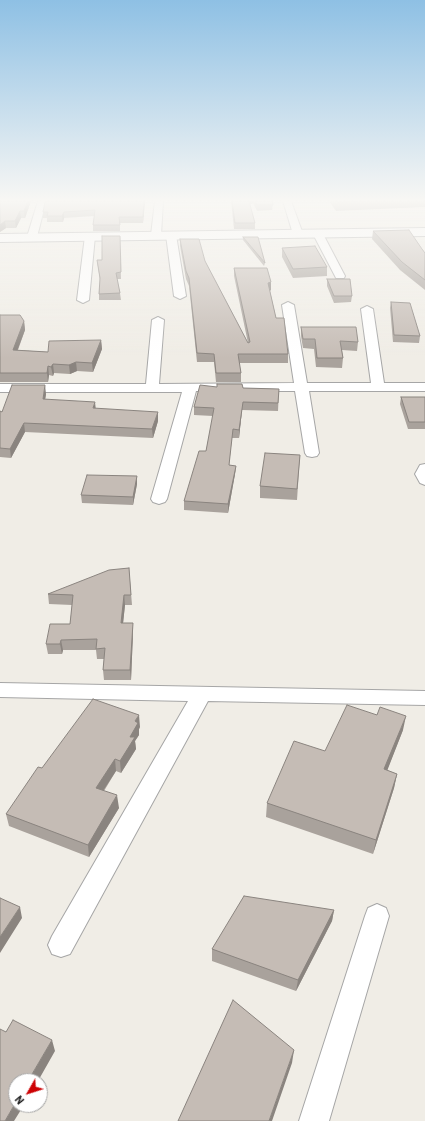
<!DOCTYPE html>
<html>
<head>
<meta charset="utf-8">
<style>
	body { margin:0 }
	#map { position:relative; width:425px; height:1121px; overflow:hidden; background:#f0ede6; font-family:Barlow,sans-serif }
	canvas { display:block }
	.north { position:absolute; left:8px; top:1073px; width:40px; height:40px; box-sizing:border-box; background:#fff; border:1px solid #a5a5a5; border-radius:50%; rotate:231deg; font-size:11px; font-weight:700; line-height:16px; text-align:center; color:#1f1f1f }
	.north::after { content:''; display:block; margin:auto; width:14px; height:18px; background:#cd0204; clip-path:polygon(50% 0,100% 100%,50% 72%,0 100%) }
</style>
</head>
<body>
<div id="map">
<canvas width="425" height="1121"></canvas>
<div class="north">N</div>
</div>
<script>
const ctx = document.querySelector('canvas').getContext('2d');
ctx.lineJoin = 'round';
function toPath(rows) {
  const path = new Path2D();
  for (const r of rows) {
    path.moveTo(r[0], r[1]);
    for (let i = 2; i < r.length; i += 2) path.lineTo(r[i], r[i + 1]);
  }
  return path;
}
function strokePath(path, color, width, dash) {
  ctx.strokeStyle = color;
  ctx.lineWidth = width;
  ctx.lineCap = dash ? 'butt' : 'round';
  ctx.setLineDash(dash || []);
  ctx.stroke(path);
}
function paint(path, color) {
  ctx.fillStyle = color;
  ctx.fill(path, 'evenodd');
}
const minor = toPath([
	[38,201,46,201,37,237,32,240,27,237,38,201],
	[155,201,163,201,161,235,156,238,151,235,155,201],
	[283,201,291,201,303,234,301,236,298,237,293,234,283,201],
	[318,231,323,234,345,276,344,278,336,278,335,276,313,234,318,231],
	[171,232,176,235,186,296,180,299,174,296,166,235,171,232],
	[90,233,95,236,89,300,83,303,77,300,85,236,90,233],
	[288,302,294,305,307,383,371,383,361,309,367,306,373,309,384,383,425,383,425,391,309,391,319,453,317,456,312,457,307,456,305,453,295,391,196,391,167,499,165,502,159,504,153,502,151,499,182,392,0,392,0,384,146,384,152,320,158,317,164,320,159,384,294,383,282,305,288,302],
	[425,464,425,485,420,483,415,474,420,465,425,464],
	[0,683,425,691,425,705,208,701,70,954,61,957,52,954,48,945,52,936,188,701,0,697,0,683],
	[377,904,386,908,389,916,329,1121,299,1121,365,916,368,908,377,904]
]);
const tertiary = toPath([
	[425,228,425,236,0,242,0,234,425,228]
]);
const wall = toPath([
	[0,201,31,201,25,218,21,218,16,228,6,228,0,232],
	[145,201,143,223,120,223,120,231,93,231,93,225,94,216,64,218,63,222,47,222,47,218,43,218,43,212],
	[231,201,272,201,273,205,272,210,257,211,253,203,250,204,255,223,255,229,234,229],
	[329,201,425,201,425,207,336,211],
	[373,231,422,249,425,253,425,290,400,270,372,239],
	[120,236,121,279,117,279,120,293,121,300,99,300,99,294,100,281,97,260,102,260],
	[243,237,265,263,264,266,243,240],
	[180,239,205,261,248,343,234,276,234,268,271,282,271,290,270,291,276,318,288,354,288,363,239,363,241,373,241,382,216,382,214,362,197,362,189,286,186,279,180,246],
	[282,248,327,267,327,276,293,278,282,257],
	[327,279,352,296,351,302,334,303,327,286],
	[391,302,420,336,419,343,393,342,390,308],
	[0,315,24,321,25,330,18,350,48,352,101,340,102,349,93,372,77,371,70,374,54,373,53,376,49,375,48,382,0,382],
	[301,327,358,342,357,351,342,350,343,358,342,368,316,367,314,349,303,348,301,336],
	[243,388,279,389,278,411,242,410,239,438,232,438,229,465,236,466,235,474,228,513,184,510,184,501,206,451,213,416,194,415,194,407],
	[46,394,45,399,158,421,153,438,25,432,11,458,0,457,0,411,2,412],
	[401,397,425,397,425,429,408,429,400,404],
	[300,455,297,500,260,498,260,486],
	[137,476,137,484,133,505,82,503,81,495],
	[129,568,132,605,125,605,123,623,133,633,131,680,104,680,103,670,104,659,97,659,96,650,63,650,62,654,48,654,46,644,70,624,72,605,49,604,48,594],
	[140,727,139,729,139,735,135,741,136,749,121,773,116,771,104,791,119,808,89,857,9,826,6,814,42,768],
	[403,730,387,770,397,774,394,788,373,854,266,817,267,803,325,751],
	[334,910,332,921,296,991,212,961,212,949]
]);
const shadedWall = toPath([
	[28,201,31,201,25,218,24,211],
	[144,201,145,201,143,223,143,217],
	[249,201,253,201,253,203,248,205],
	[20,211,21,218,16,228,15,221],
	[64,212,64,218,63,222,62,216],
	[5,221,6,228,0,232,0,225],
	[271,282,271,290,268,291,268,283],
	[24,321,25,330,14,359,13,350],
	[101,340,102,349,93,372,92,363],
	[76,362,77,371,70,374,69,365],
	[53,364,54,373,53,376,51,367],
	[48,366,49,375,48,382,47,373],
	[45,385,46,394,44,407,43,399],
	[95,402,96,411,93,408],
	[243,402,242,410,239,438,239,430],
	[158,412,158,421,153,438,152,429],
	[24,423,25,432,11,458,10,449],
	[236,466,235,474,228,513,228,504],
	[137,476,137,484,133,505,133,497],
	[124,595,125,605,122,633,121,623],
	[133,623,133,633,131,680,130,670],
	[61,640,63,650,62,654,60,644],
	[139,715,140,727,139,729,139,735,135,741,136,749,121,773,120,761,130,737,135,721],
	[406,716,403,730,382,784,384,769],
	[115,759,116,771,97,800,96,788],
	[397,774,394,788,373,854,376,840],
	[117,795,119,808,89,857,88,845],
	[20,907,22,918,0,953,0,937],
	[334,910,332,921,296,991,298,980],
	[52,1040,55,1051,38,1081,28,1081],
	[294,1050,292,1063,272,1121,269,1121],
	[16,1102,16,1105,24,1105,14,1121,5,1121]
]);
const building = toPath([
	[0,201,28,201,24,211,20,211,15,221,5,221,0,225,0,201],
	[48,201,144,201,143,217,119,217,120,225,93,225,95,210,64,212,62,216,47,216,48,212,43,212,45,202,48,201],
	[232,201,249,201,255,223,235,223,232,201],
	[255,201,272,201,273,205,257,205,255,201],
	[336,201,367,201,337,202,336,201],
	[409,230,422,249,425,253,425,280,402,262,373,231,409,230],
	[102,236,120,236,121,272,116,273,120,293,99,294,100,278,97,260,102,260,102,236],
	[243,237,258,237,265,263,243,237],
	[180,239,199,239,205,261,248,343,250,342,234,268,267,268,271,282,268,283,276,318,284,318,288,354,238,354,241,373,216,373,214,354,197,353,189,278,186,271,180,239],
	[315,246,327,267,293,269,282,248,315,246],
	[327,279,350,279,352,296,334,296,327,279],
	[391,302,410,303,420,336,394,335,391,302],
	[0,315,20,315,24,321,13,350,48,352,49,341,101,340,92,363,76,362,69,365,53,364,51,367,48,366,47,373,0,373,0,315],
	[301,327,356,327,358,342,340,341,343,358,317,358,315,339,303,339,301,327],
	[217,384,242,384,243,388,279,389,278,403,243,402,239,430,233,429,229,465,236,466,228,504,184,501,199,451,206,451,214,408,194,407,200,385,217,387,217,384],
	[12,385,45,385,43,399,95,402,93,408,158,412,152,429,24,423,10,449,0,448,0,411,2,412,12,385],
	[401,397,425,397,425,422,409,422,401,397],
	[265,453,300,455,297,489,260,486,265,453],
	[87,475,137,476,133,497,81,495,87,475],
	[129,568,131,595,124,595,121,623,133,623,130,670,103,670,105,648,96,649,97,639,61,640,60,644,46,644,50,624,70,624,73,595,48,594,109,570,129,568],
	[93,699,139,715,135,721,138,723,130,737,135,737,120,761,115,759,96,788,117,795,88,845,6,814,38,767,42,768,93,699],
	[347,705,377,715,380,707,406,716,384,769,397,774,376,840,267,803,294,741,325,751,347,705],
	[244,896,334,910,298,980,212,949,244,896],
	[0,898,20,907,0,937,0,898],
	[233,1000,294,1050,269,1121,178,1121,233,1000],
	[13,1020,52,1040,28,1081,16,1081,16,1102,5,1121,0,1121,0,1029,6,1032,13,1020]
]);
strokePath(minor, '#a6a6a6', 2);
strokePath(tertiary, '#a6a6a6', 2);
paint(minor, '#fff');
paint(tertiary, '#fff');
paint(wall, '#a9a29c');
paint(shadedWall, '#8a847f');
paint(building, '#c5bcb5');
strokePath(building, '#8a847f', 1);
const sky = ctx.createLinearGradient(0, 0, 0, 358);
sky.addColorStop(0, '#8ec0e4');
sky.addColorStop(0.56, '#f8f7f4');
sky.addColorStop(1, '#f8f7f400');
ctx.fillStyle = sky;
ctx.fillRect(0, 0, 425, 358);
</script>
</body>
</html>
